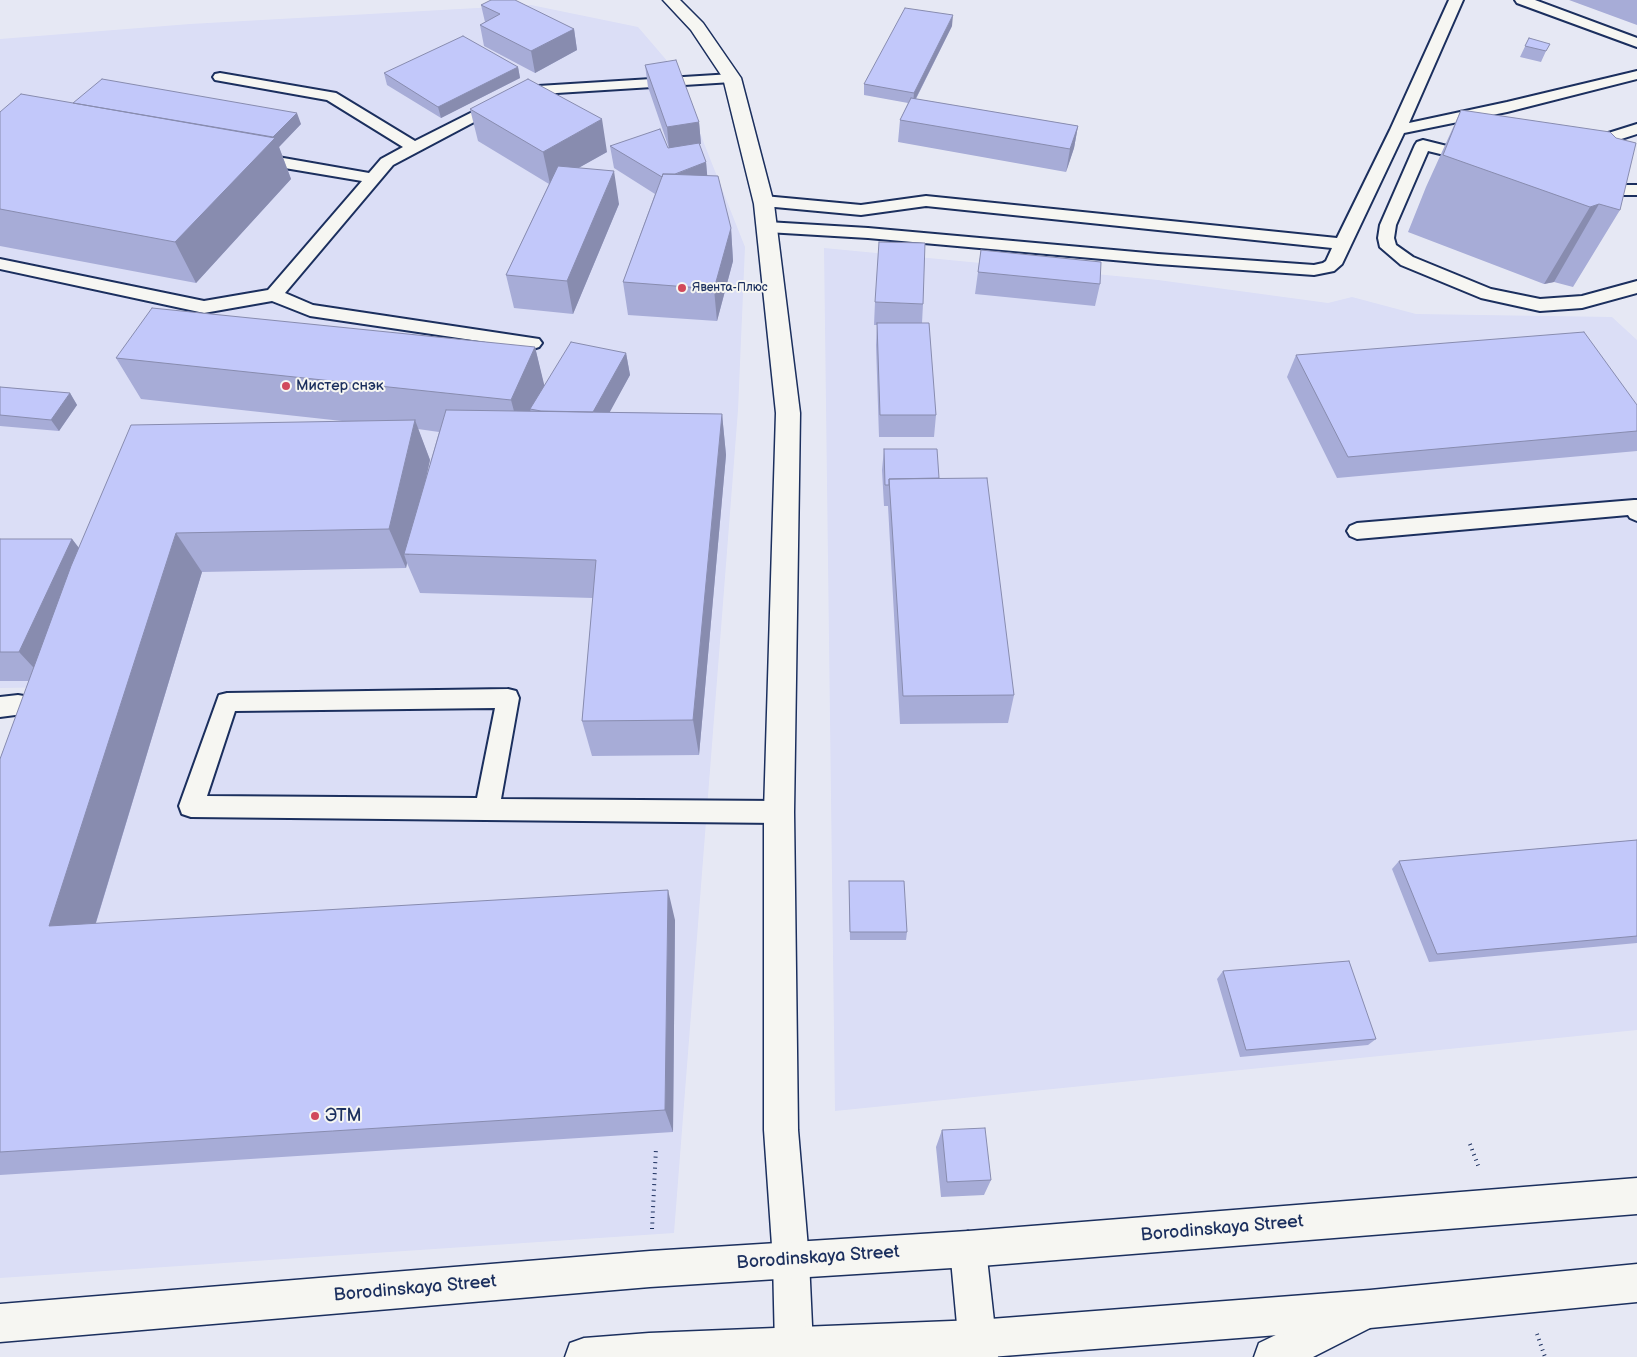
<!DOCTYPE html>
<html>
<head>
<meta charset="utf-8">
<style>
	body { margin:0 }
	canvas { display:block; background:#e6e8f4 }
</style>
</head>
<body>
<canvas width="1637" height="1357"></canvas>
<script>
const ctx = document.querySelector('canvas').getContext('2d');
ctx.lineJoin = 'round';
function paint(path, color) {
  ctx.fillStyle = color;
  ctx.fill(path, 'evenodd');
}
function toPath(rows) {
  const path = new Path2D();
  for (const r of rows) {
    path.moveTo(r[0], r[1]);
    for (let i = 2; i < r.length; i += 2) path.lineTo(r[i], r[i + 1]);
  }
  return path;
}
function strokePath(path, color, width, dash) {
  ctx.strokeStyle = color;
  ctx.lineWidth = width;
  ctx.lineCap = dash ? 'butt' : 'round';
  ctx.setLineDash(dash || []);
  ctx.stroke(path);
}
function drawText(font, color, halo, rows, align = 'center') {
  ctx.font = font + ' "Balsamiq Sans",sans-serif';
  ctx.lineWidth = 4;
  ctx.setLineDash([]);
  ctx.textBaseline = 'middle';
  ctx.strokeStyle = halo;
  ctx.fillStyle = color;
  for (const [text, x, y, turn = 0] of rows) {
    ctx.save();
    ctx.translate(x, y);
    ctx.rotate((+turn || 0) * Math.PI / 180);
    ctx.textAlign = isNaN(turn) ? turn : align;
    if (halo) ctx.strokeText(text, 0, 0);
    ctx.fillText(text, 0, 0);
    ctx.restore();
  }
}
const built = toPath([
	[531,5,638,27,675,70,745,247,738,410,674,1233,0,1278,0,866,62,687,0,688,0,39,190,24],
	[824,248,1158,280,1328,303,1352,297,1416,314,1612,317,1637,340,1637,1030,835,1111]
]);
const path = toPath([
	[1470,1144,1479,1168],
	[652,1229,656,1148],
	[1537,1334,1545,1357]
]);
const lane = toPath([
	[1449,0,1463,0,1409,123,1507,102,1637,71,1637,79,1507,112,1404,133,1342,264,1334,271,1314,275,1158,264,868,238,767,232,761,231,759,227,761,223,767,222,868,228,1158,254,1314,265,1323,263,1326,261,1332,248,926,206,861,215,764,206,758,204,756,201,758,198,764,196,861,205,926,196,1337,238,1390,130,1449,0],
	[1515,0,1535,0,1637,38,1637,47,1517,3,1515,0],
	[220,73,336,93,415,141,522,87,732,74,737,75,739,78,737,81,732,82,525,95,393,165,285,293,313,305,539,339,542,343,539,347,533,349,310,316,272,301,204,313,0,269,0,259,204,301,268,290,362,181,255,163,249,161,247,158,249,155,255,153,369,173,381,159,403,147,327,100,215,80,213,77,215,74,220,73],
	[1637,124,1637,134,1615,141,1615,145,1625,158,1623,161,1611,161,1599,145,1602,135,1637,124],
	[1423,140,1479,154,1481,157,1479,160,1473,162,1428,151,1396,225,1394,238,1396,245,1413,257,1491,289,1540,299,1582,296,1637,281,1637,293,1582,308,1540,311,1481,298,1401,265,1380,247,1378,238,1380,225,1415,145,1417,142,1423,140],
	[1595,179,1623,185,1637,185,1637,195,1623,195,1589,187,1587,184,1589,181,1595,179],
	[1634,500,1637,500,1637,521,1630,518,1628,515,1357,539,1350,536,1347,531,1350,526,1357,523,1634,500],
	[508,689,516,691,519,698,501,799,779,801,788,804,791,812,788,820,779,823,191,817,182,814,179,806,219,695,227,693,508,689],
	[495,708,477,798,207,796,235,711,495,708],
	[18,695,36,698,43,703,46,710,46,725,42,732,34,735,26,732,22,725,23,714,0,717,0,697,18,695]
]);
const street = toPath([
	[663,0,680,0,703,23,741,78,774,204,800,413,794,812,798,1130,809,1260,813,1347,809,1357,779,1357,775,1347,773,1260,764,1130,764,812,776,413,754,204,723,78,691,30,663,0]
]);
const secondary = toPath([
	[968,1231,981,1236,986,1249,998,1357,960,1357,950,1249,955,1236,968,1231],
	[1357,1296,1370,1302,1376,1315,1370,1328,1313,1357,1254,1357,1259,1343,1357,1296]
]);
const primary = toPath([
	[1637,1178,1637,1214,968,1267,650,1287,0,1342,0,1304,650,1251,968,1231,1637,1178],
	[1637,1264,1637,1302,1370,1328,990,1357,565,1357,570,1343,584,1338,649,1333,977,1320,1370,1290,1637,1264]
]);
const wall = toPath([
	[1569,0,1637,0,1637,25],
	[481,5,574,29,577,50,535,73,484,46,480,25,485,22],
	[952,26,916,99,1078,126,1074,148,1066,172,898,142,900,120,908,103,864,95,864,84],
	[1529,38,1546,51,1541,62,1520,57],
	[645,65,699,122,701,144,699,144,706,162,707,176,731,228,733,261,717,321,628,315,623,282,655,194,614,168,610,146,669,148,648,87],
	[518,67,520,78,441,118,387,85,384,73],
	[73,103,301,124,279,147,291,179,196,283,0,246,0,112],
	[470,109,607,152,578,168,619,204,573,314,514,308,506,275,549,184,478,141],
	[1461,110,1620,210,1573,287,1554,282,1544,284,1408,232,1426,187],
	[981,250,1100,284,1095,306,975,294],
	[875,302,923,304,922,323,936,415,934,437,879,437,876,345,877,325,874,325],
	[535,347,544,386,626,353,630,375,609,412,722,414,726,455,699,755,592,756,582,721,593,598,420,593,407,563,406,568,202,572,96,923,675,920,673,1132,0,1175,0,759,29,681,0,681,0,539,72,539,79,548,342,421,141,399,116,358],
	[418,429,439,432,425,482,430,460],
	[1296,355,1637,405,1637,451,1337,478,1287,377],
	[0,387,70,393,77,405,59,431,0,426],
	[884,449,939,478,1014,695,1008,723,900,724,888,506,884,506,882,470],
	[1637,840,1637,943,1429,962,1392,869,1399,861],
	[849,881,907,932,906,940,850,940],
	[1223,971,1376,1039,1368,1045,1240,1057,1217,979],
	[942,1130,991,1180,984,1195,941,1197,936,1147]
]);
const shadedWall = toPath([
	[953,15,952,26,913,104,914,93],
	[574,29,577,50,535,73,531,51],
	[518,67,520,78,441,118,438,107],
	[297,113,301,124,279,147,291,179,196,283,175,242,268,142],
	[602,119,607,152,550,184,543,152],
	[699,122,701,144,669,149,667,127],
	[1078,126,1074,148,1066,172,1070,149],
	[706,162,708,184,664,179],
	[614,171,619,204,573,314,567,281],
	[1599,204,1554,282,1544,284,1590,207],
	[731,228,733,261,717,321,714,289],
	[535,347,545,388,530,409,532,417,522,441,511,400],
	[626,353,630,375,593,443,588,421],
	[70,393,77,405,59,431,51,420],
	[722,414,726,455,699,755,693,720],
	[415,420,430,460,409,555,404,554,407,563,406,568,389,529],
	[176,533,202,572,86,955,49,926],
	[72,539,95,569,46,681,19,652],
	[668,890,675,920,673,1132,665,1110]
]);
const building = toPath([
	[491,0,515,0,574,29,531,51,480,25,500,14,481,5,491,0],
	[905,8,953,15,914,93,864,84,905,8],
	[463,36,518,67,438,107,384,73,463,36],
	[1529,38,1550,44,1546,51,1525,46,1529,38],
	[676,60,699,122,667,127,645,65,676,60],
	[102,79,297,113,273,137,73,103,102,79],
	[528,79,602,119,543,152,470,109,528,79],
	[21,94,275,138,175,242,0,209,0,112,21,94],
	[911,98,1078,126,1070,149,900,120,911,98],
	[1461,110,1610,132,1616,138,1636,143,1620,210,1599,204,1590,207,1443,155,1461,110],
	[660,129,668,148,699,143,706,162,675,174,663,174,662,177,610,146,660,129],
	[558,166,614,171,567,281,506,275,558,166],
	[663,174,718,176,731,228,714,289,623,282,663,174],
	[879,242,925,243,923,304,875,302,879,242],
	[981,250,1101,262,1100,284,978,272,981,250],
	[152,308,535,347,511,400,116,358,152,308],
	[877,323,929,323,936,415,880,415,877,323],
	[1584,332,1637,405,1637,431,1348,457,1296,355,1584,332],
	[571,342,626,353,593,412,541,411,530,409,571,342],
	[0,387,70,393,51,420,0,415,0,387],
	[446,410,722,414,693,720,582,721,596,560,404,554,446,410],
	[415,420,389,529,176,533,49,926,668,890,665,1110,0,1152,0,759,71,566,131,425,415,420],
	[884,449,937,449,939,478,889,479,889,485,885,485,884,449],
	[987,478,1014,695,903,696,889,479,987,478],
	[0,539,72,539,19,652,0,652,0,539],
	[1637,840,1637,936,1437,954,1399,861,1637,840],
	[849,881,904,881,907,932,850,932,849,881],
	[1349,961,1376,1039,1246,1050,1223,971,1349,961],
	[985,1128,991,1180,947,1182,942,1130,985,1128]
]);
const markers = [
	[682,288,5,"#d1495b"],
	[286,386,5,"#d1495b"],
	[315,1116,5,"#d1495b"]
];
const farPoinames = [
	["Явента-Плюс",692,288]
];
const poiNames = [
	["Мистер снэк",296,386]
];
const nearPoinames = [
	["ЭТМ",325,1116]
];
const nearStreetnames = [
	["Borodinskaya Street",1222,1229,-5],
	["Borodinskaya Street",818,1258,-4],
	["Borodinskaya Street",415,1289,-5]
];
paint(built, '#dbdef6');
strokePath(lane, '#1b2f5e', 4);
strokePath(street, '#1b2f5e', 3);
strokePath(secondary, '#1b2f5e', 3);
strokePath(primary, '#1b2f5e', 3);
strokePath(path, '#1b2f5e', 4, [1, 4.5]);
paint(lane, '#f6f6f2');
paint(street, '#f6f6f2');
paint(secondary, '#f6f6f2');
paint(primary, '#f6f6f2');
paint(wall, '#a7acd7');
paint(shadedWall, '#888caf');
paint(building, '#c2c8fa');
strokePath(building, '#888caf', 1);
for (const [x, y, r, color] of markers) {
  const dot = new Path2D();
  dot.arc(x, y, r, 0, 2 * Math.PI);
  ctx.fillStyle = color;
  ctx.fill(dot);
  strokePath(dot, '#f6f6f2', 2);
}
drawText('12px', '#1b2f5e', '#f6f6f2', farPoinames, 'left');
drawText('15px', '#1b2f5e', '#f6f6f2', poiNames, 'left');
drawText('18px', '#1b2f5e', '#f6f6f2', nearPoinames, 'left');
drawText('18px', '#1b2f5e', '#f6f6f2', nearStreetnames);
</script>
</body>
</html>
